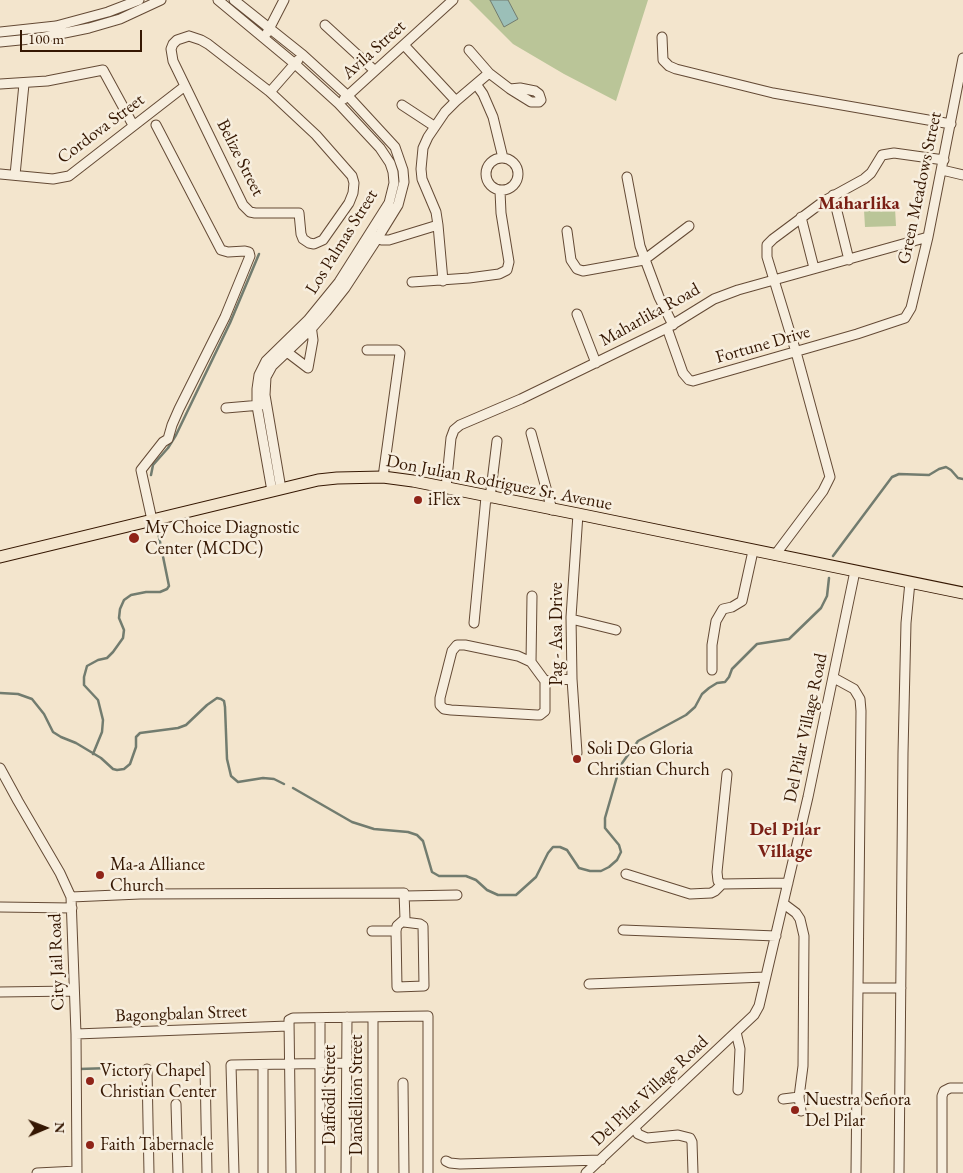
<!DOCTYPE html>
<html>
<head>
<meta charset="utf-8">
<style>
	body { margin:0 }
	#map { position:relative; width:963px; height:1173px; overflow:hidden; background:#f3e5cd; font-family:"EB Garamond",serif }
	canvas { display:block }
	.north { position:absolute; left:20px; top:1103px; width:50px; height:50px; -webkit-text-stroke:4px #f7eede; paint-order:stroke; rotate:89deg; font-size:14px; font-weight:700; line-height:20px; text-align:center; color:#351702 }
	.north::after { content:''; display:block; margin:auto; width:18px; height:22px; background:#351702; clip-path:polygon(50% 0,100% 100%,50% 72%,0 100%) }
	.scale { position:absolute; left:20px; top:30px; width:122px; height:22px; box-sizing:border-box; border:2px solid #351702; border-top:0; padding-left:6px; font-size:15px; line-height:18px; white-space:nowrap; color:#351702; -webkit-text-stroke:4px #f7eede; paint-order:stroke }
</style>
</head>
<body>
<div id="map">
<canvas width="963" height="1173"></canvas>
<div class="north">N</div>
<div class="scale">100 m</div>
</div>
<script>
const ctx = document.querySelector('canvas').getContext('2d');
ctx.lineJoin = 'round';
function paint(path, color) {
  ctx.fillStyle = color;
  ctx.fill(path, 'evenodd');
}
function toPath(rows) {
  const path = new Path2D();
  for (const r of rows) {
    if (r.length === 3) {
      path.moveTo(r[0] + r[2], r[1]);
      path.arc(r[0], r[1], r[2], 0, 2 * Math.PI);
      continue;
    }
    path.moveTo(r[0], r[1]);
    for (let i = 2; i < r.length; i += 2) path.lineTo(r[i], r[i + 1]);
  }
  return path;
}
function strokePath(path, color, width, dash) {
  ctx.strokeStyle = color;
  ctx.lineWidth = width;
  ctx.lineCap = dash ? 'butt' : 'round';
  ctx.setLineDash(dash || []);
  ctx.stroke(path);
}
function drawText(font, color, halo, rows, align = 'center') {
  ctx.font = font + ' "EB Garamond",serif';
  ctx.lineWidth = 5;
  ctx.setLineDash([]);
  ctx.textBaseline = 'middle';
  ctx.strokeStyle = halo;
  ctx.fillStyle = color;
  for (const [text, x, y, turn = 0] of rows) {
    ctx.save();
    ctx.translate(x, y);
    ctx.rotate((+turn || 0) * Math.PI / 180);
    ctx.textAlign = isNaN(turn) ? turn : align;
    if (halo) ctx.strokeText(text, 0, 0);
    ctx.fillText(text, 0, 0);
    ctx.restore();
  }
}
const green = toPath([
	[469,0,648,0,616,101,564,74,513,44],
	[895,208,896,226,865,227,864,210]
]);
const water = toPath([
	[490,0,508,0,518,19,504,27,490,0]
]);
const stream = toPath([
	[151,475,153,465,168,448,176,435,230,323,259,254],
	[833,556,892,477,899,474,929,475,939,469,946,467,951,470,958,478,963,479],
	[0,693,18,694,32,699,44,714,53,732,61,737,76,743,101,758,113,769,117,770,124,769,130,764,136,747,136,737,140,733,178,728,186,725,207,705,217,698,221,699,224,701,225,707,227,759,231,776,238,782,263,778,274,779,284,784],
	[93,754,102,732,103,720,98,700,84,685,84,677,87,666,98,660,107,658,113,652,123,638,124,630,119,618,120,609,124,600,131,595,146,592,160,592,167,589,169,586,157,527],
	[293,788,352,822,374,829,408,832,417,835,423,841,432,872,439,876,466,876,476,880,487,890,498,895,516,895,536,877,548,853,553,847,560,847,567,850,579,868,590,871,601,871,609,867,617,860,621,852,619,845,605,828,605,818,620,766,638,741,686,715,695,707,702,694,709,688,717,683,725,682,729,677,732,669,757,644,789,639,821,608,827,596,829,578],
	[79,1069,111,1068]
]);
const minor = toPath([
	[218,0,295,64,339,104,380,148,390,163,393,172,394,183,389,203,339,282,308,320,266,361,259,375,257,389,257,406,272,491],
	[234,0,303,55,348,96,395,147,403,170,404,182,398,205,377,239,345,288,326,312,312,328,272,366,266,377,265,395,281,489],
	[325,25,374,70],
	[0,32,56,26,108,12,139,0],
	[267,33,284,0],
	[189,36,201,40,208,44,270,92,316,135,352,176,354,183,353,193,349,203,323,240,314,244,309,243,303,239,301,234,299,213,255,213,250,212,243,205,173,61,171,49,173,44,177,40,189,36],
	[662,37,663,60,669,66,676,69,773,93,951,124],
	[0,42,40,38,89,28,120,19,161,0],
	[404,45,456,101],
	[469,50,489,73,510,89],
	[0,84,47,81,103,70,133,125],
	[476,84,483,94,493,117,503,158],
	[520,88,535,91,539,94,541,100,539,102,531,102,510,89,520,88],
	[270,92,298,60],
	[344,99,453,0],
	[402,105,434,126],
	[502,174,16],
	[942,170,963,175],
	[0,174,53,179,69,176,185,86],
	[15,175,24,84],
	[627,177,640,246,659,297,673,325],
	[833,195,849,260],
	[801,217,814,268],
	[567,231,571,260,577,269,583,271,644,260,689,226],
	[374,237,382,240,389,240,438,225],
	[443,281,438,225,436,212,422,179,421,169,423,148,428,137,445,112,456,101,489,73],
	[412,282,469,278,499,274,507,270,509,262,501,213,500,191],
	[577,314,596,363],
	[667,328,683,373,689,380,693,381,857,334,905,318,911,308,928,237,963,58],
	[283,349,308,368,313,340,311,325],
	[367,350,397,350,400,353,383,477],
	[226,408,261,405],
	[531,433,552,510],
	[446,488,451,438,454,430,460,425,521,399,667,328,714,299,738,290,928,237],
	[490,498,497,441],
	[152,520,141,470,163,442,168,439,172,425,179,409,225,317,250,256,249,252,245,251,228,252,221,250,156,125],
	[775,555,823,491,830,477,796,352,767,257,767,245,773,239,824,201,864,179,871,173,882,155,894,153,944,160],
	[571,619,616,630],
	[474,623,486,497],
	[531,662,518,656,465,645,457,645,452,651,440,698,440,705,444,709,451,710,537,715,540,715,545,711,545,681,531,662,532,596],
	[712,670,712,645,716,621,723,609,732,607,742,601,753,551],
	[834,678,854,689,860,699,861,711,856,1173],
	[545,681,572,679],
	[577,753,572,679,571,617,578,514],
	[0,768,18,801,60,873,71,897,76,1034,77,1173],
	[626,874,690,894,711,893,715,891,722,884,788,883],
	[722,884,718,881,717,872,727,774],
	[405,896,457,895],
	[71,897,140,894,404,893,405,919,397,926,396,931,397,987,424,986,423,926,420,924,404,922],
	[784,904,796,913,800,919,804,936,803,1066,799,1097,801,1111],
	[0,907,72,908],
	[623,930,776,936],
	[372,931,396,931],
	[589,984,765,977],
	[858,988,901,988],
	[0,992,74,991],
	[736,1032,740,1049,738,1090],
	[76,1034,288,1026],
	[263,1065,263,1173],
	[205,1066,207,1173],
	[147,1069,149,1173],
	[403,1083,404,1173],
	[783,1099,799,1097],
	[176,1104,178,1173],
	[635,1128,638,1134,647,1138,678,1135,690,1138,692,1142,693,1173],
	[446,1161,450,1163,460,1164,601,1160],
	[37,1173,77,1171],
	[234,1173,231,1065,346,1063],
	[291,1173,289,1020,293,1018,428,1016,428,1173],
	[320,1173,320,1018],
	[346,1173,347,1017],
	[373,1173,373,1017],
	[586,1173,754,1015,759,1006,808,797,855,571],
	[899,1173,903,753,906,623,910,582],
	[942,1173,942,1096,944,1091,950,1088,963,1088]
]);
const major = toPath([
	[0,557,318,480,337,478,383,477,413,481,578,514,963,593]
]);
const markers = [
	[418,500,5,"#8f2418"],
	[134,538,6,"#8f2418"],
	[577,759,5,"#8f2418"],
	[100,875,5,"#8f2418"],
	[90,1081,5,"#8f2418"],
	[795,1110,5,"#8f2418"],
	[90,1145,5,"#8f2418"]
];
const streetNames = [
	["Avila Street",374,50,-42],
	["Cordova Street",101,129,-37],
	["Belize Street",240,158,63],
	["Green Meadows Street",920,188,-78],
	["Los Palmas Street",342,242,-58],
	["Maharlika Road",650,315,-29],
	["Fortune Drive",763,345,-16],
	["Don Julian Rodriguez Sr. Avenue",499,483,11],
	["Pag - Asa Drive",557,634,-90],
	["Del Pilar Village Road",806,728,-78],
	["City Jail Road",57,962,-92],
	["Bagongbalan Street",181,1014,-2],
	["Del Pilar Village Road",650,1091,-43],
	["Daffodil Street",330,1095,-90],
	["Dandellion Street",357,1095,-90]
];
const poiNames = [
	["iFlex",428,500],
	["My Choice Diagnostic",145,528],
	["Center (MCDC)",145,549],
	["Soli Deo Gloria",587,749],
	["Christian Church",587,770],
	["Ma-a Alliance",110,865],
	["Church",110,886],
	["Victory Chapel",100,1071],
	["Christian Center",100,1092],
	["Nuestra Señora",805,1100],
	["Del Pilar",805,1121],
	["Faith Tabernacle",100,1145]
];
const neighbourhoodNames = [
	["Maharlika",859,204],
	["Del Pilar",785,830],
	["Village",785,852]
];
paint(green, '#bac598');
paint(water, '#9bbfb8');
strokePath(water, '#727c6f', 1);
strokePath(stream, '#727c6f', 2.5);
strokePath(minor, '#644a35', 11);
strokePath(major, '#351702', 13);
strokePath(minor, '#f7eede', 9);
strokePath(major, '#f3e5cd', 11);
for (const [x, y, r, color] of markers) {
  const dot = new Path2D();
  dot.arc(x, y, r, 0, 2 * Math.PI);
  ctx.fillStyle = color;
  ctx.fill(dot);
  strokePath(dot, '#f7eede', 2);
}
drawText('18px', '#351702', '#f7eede', streetNames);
drawText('18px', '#351702', '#f7eede', poiNames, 'left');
drawText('bold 19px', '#7a1f14', '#f7eede', neighbourhoodNames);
</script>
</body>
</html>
